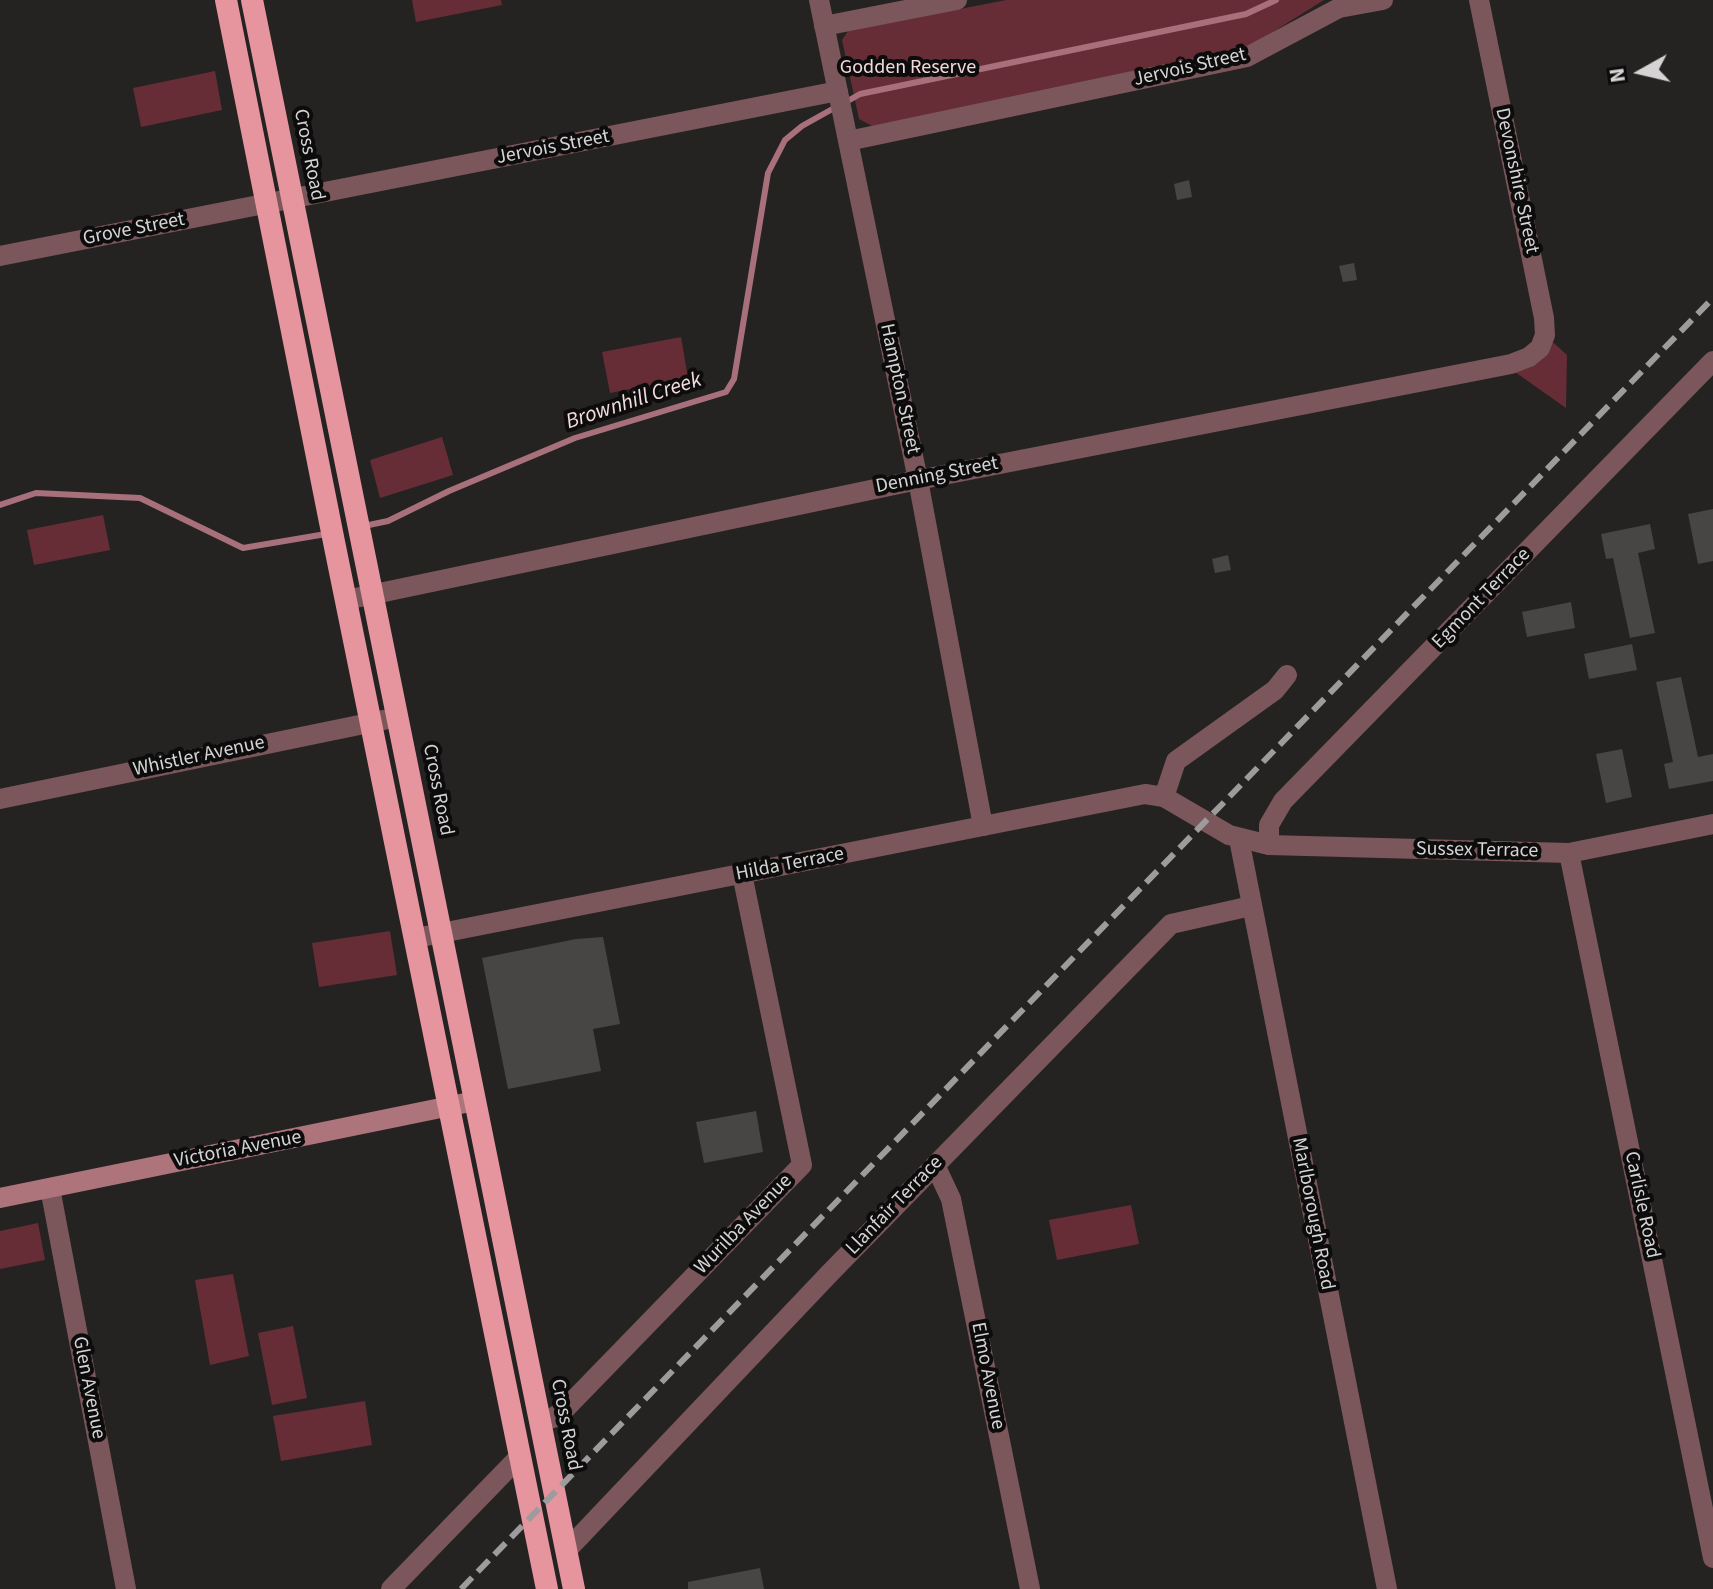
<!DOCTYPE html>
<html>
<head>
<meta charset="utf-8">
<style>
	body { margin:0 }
	#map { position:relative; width:1713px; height:1589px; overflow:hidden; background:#252222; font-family:"Source Sans 3",sans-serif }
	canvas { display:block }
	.north { position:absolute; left:1601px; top:32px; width:80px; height:80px; -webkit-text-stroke:6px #0d0c0c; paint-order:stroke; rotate:262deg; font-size:22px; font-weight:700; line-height:32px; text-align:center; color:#d5d3d4 }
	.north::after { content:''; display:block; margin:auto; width:28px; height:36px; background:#d5d3d4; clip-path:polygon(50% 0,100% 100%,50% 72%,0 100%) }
</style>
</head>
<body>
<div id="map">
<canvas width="1713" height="1589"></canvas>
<div class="north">N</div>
</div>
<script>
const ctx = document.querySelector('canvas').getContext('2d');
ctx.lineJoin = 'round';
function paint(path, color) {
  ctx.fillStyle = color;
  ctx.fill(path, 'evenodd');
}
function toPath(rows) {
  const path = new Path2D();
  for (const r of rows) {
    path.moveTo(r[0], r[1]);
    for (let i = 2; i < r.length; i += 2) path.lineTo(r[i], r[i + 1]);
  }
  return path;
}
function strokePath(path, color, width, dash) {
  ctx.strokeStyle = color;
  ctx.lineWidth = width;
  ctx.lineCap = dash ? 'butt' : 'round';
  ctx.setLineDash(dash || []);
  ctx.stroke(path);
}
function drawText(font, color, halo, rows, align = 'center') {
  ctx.font = font + ' "Source Sans 3",sans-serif';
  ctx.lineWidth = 8;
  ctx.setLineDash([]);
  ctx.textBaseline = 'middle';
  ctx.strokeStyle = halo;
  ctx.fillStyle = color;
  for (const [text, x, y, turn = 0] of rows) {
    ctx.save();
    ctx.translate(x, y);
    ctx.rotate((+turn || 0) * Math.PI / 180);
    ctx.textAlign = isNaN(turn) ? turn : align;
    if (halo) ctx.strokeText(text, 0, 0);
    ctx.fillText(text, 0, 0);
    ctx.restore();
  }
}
const green = toPath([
	[412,0,501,0,502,5,416,22],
	[1006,0,1324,0,1241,52,872,126,859,119,842,40,848,31],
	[215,71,222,110,141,127,133,88],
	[1545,335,1567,355,1566,408,1505,365],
	[681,337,688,378,610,393,602,352],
	[442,437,453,475,380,498,370,460],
	[103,515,110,550,34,565,27,530],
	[390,931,397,975,319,987,312,943],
	[1131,1205,1139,1244,1057,1260,1049,1220],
	[38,1223,45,1260,0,1269,0,1231],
	[233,1274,249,1356,210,1365,195,1280],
	[293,1326,307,1398,272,1405,258,1333],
	[365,1401,372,1445,281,1461,273,1416]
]);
const stream = toPath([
	[846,102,860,94,1246,14,1276,0],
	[0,505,36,493,140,498,243,548,326,534],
	[364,526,388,521,449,491,575,438,726,392,734,379,768,173,785,140,802,126,836,107]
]);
const building = toPath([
	[1189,180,1192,197,1177,200,1174,184],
	[1354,263,1357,280,1343,282,1339,266],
	[1713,509,1713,561,1698,564,1688,514],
	[1650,524,1655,549,1638,553,1655,633,1630,638,1613,558,1606,559,1601,534],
	[1228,555,1231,570,1215,573,1212,559],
	[1571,602,1575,628,1527,637,1522,612],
	[1632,644,1637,670,1589,679,1584,654],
	[1681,677,1698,757,1713,754,1713,781,1669,789,1664,764,1673,762,1656,682],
	[1622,749,1632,797,1606,803,1596,754],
	[603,937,620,1024,593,1029,601,1071,508,1089,482,958,576,939],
	[756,1111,763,1152,704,1163,696,1122],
	[760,1568,764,1589,688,1589,688,1582]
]);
const minor = toPath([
	[819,0,918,480,983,826],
	[824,26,957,0],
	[848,141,1247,57,1339,8,1383,0],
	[0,256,838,91],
	[346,600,918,480,1511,364,1529,357,1540,348,1545,335,1544,318,1479,0],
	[1164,797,1176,761,1275,690,1287,675],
	[0,799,398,717],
	[1239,839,1387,1589],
	[1269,845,1269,825,1283,801,1713,361],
	[1569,853,1713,1558],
	[935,1165,951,1199,1030,1589],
	[50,1188,126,1589],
	[540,1421,553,1418,566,1408,802,1165,742,874],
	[566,1551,829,1274,1171,924,1251,906],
	[391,1589,520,1456]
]);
const tertiary = toPath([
	[416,938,1145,794,1164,797,1229,835,1269,845,1569,853,1713,824]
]);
const secondary = toPath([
	[0,1198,475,1101]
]);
const trunk = toPath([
	[226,0,334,542,547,1589],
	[252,0,574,1589]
]);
const rail = toPath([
	[461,1589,1713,298]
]);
const streetNames = [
	["Jervois Street",1190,68,-13],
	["Jervois Street",553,148,-11],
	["Cross Road",308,155,79],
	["Devonshire Street",1516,181,78],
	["Grove Street",134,230,-11],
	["Hampton Street",899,389,78],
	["Denning Street",937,476,-11],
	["Egmont Terrace",1482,599,-46],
	["Whistler Avenue",199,757,-12],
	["Cross Road",437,790,79],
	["Sussex Terrace",1477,851,1],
	["Hilda Terrace",790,865,-11],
	["Victoria Avenue",238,1150,-11],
	["Carlisle Road",1641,1205,78],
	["Llanfair Terrace",895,1206,-46],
	["Marlborough Road",1312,1214,79],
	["Wurilba Avenue",744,1225,-46],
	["Elmo Avenue",987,1376,79],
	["Glen Avenue",88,1388,79],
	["Cross Road",565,1425,79]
];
const parkNames = [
	["Godden Reserve",908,69]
];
const waterNames = [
	["Brownhill Creek",634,402,-18]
];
paint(green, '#662d37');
strokePath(stream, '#a8707a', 6);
paint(building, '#484545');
strokePath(minor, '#7b575b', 20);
strokePath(tertiary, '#7b575b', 20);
strokePath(secondary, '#ad747b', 20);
strokePath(trunk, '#e6959f', 22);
strokePath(rail, '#9d9b9b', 6, [16, 8]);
drawText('20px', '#d5d3d4', '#0d0c0c', streetNames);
drawText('20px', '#f2dadc', '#0d0c0c', parkNames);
drawText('italic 22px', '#f5dcde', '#0d0c0c', waterNames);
</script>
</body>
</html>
